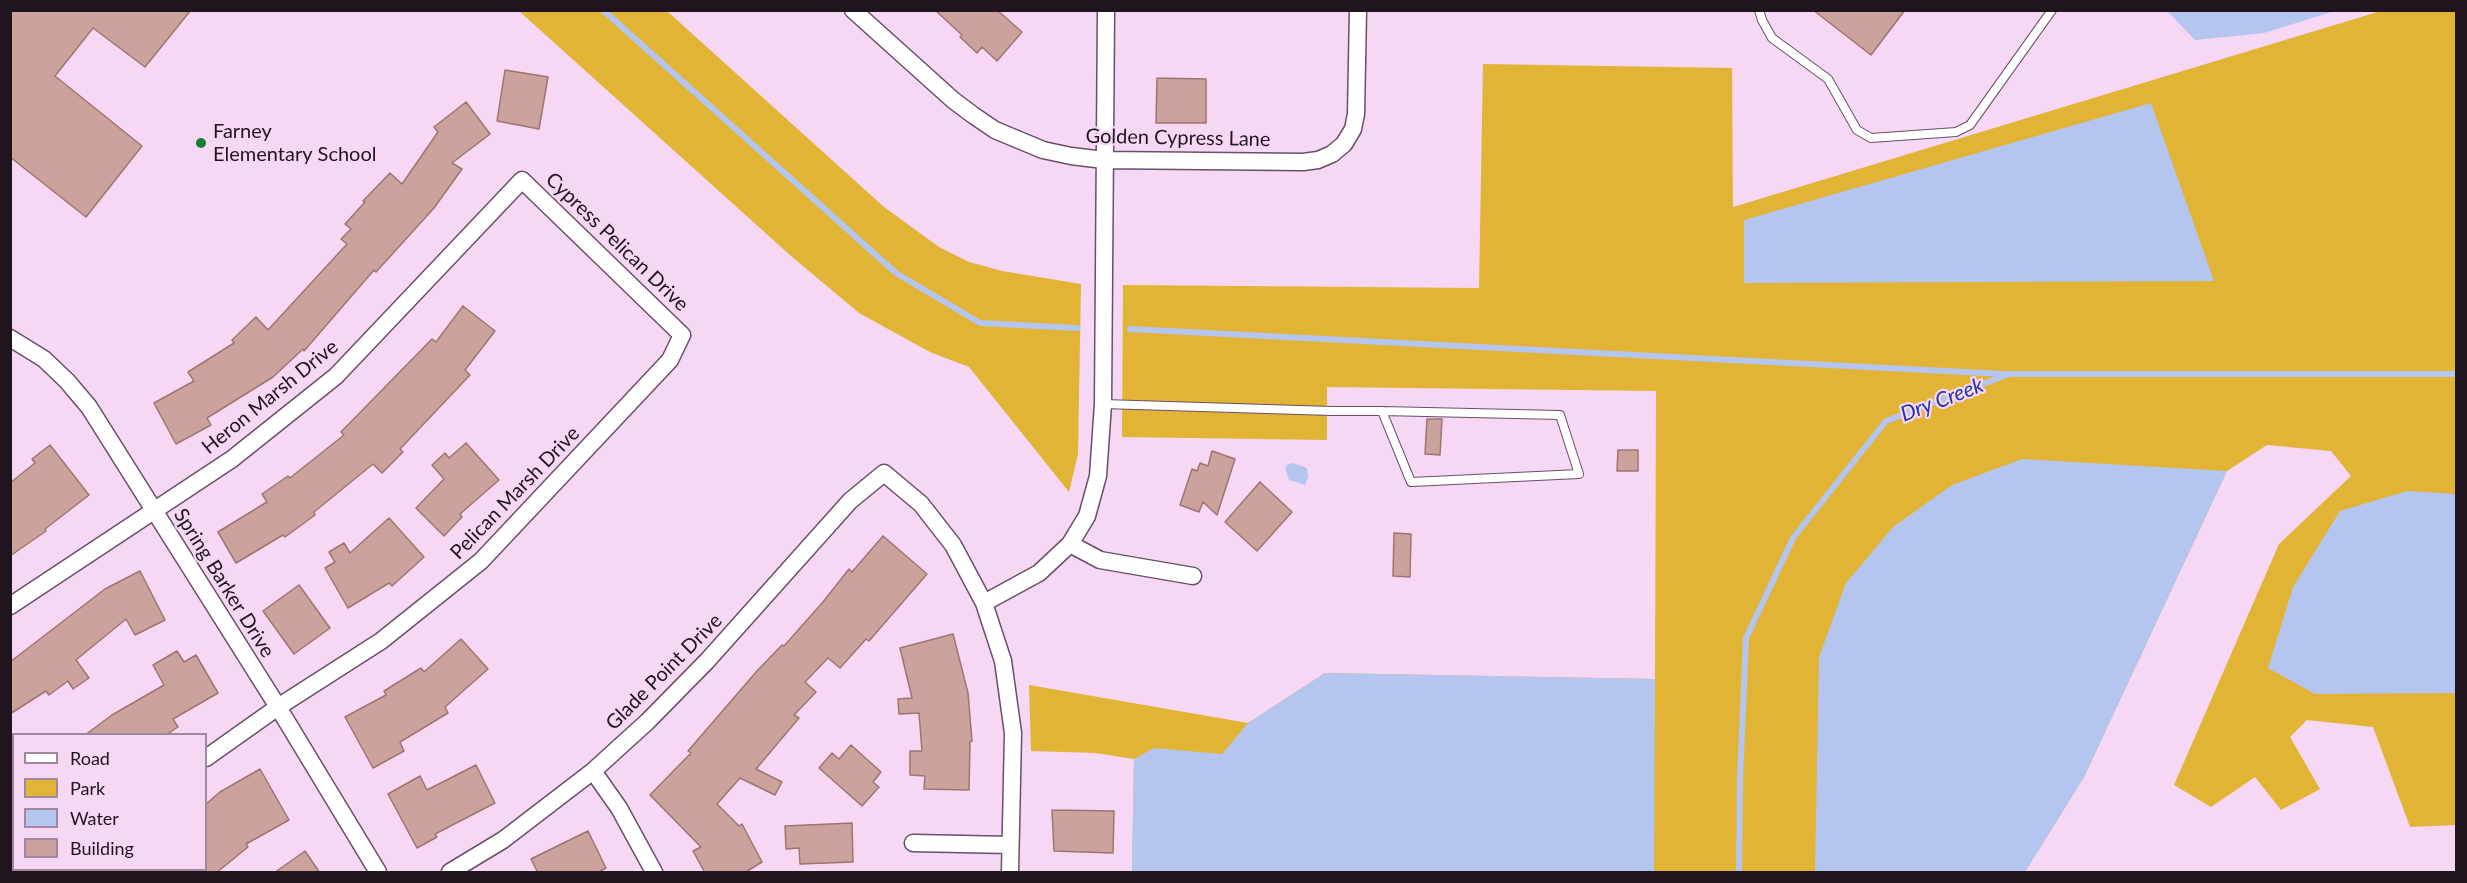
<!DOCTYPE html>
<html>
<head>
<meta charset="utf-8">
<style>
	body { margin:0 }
	#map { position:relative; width:2467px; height:883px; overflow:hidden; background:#f6d7f4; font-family:Lato,sans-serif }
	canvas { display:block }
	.frame { position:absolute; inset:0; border:12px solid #20151f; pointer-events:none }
	.legend { position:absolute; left:12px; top:733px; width:195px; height:138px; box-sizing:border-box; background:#f6d7f4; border:2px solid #a0899f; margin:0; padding:8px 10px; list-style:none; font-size:18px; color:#20151f }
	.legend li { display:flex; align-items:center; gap:12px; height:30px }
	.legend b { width:30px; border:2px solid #a0899f }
</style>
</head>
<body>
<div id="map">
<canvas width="2467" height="883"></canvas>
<div class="frame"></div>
<ul class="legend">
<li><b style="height:8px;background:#fff"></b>Road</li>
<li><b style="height:16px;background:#e2b435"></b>Park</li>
<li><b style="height:16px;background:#b4c6f0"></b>Water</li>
<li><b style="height:16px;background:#cca29c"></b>Building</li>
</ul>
</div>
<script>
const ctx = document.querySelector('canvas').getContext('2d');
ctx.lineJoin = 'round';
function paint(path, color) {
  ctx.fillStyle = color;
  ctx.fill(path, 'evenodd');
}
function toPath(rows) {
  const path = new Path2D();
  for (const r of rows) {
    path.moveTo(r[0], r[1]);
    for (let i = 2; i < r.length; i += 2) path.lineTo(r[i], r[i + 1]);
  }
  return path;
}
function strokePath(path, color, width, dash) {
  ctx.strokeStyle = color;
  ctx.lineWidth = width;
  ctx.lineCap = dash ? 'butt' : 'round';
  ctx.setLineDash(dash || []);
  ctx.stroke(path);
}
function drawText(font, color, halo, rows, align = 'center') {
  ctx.font = font + ' Lato,sans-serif';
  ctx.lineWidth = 4.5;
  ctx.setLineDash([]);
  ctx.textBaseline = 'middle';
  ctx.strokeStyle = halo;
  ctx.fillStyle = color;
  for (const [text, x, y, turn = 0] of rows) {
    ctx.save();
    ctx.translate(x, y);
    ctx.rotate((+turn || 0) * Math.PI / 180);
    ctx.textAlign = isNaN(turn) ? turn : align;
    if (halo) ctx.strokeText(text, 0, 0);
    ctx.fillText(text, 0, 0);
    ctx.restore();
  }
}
const green = toPath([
	[519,11,667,11,884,207,939,247,969,262,1002,271,1081,284,1078,454,1069,492,969,367,930,352,859,313,791,256],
	[2381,11,2456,11,2456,825,2410,827,2373,727,2307,720,2290,737,2320,789,2281,810,2255,777,2211,807,2174,785,2279,544,2351,476,2331,451,2267,445,2227,471,2084,777,2025,872,1132,872,1134,759,1095,753,1031,751,1029,685,1248,723,1325,673,1655,679,1656,391,1327,387,1327,440,1122,437,1123,285,1479,288,1483,64,1732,68,1733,207]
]);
const water = toPath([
	[2167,11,2335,11,2264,33,2195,40],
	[2151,103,2214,281,1744,283,1744,220],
	[2022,459,2227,471,2084,777,2025,872,1815,872,1819,657,1846,583,1893,527,1952,485],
	[1293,463,1307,468,1308,477,1305,485,1289,480,1285,468,1287,465],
	[2407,491,2456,494,2456,693,2315,694,2268,668,2293,587,2340,511],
	[1325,673,1655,679,1654,872,1132,872,1134,759,1154,748,1222,754,1248,723]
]);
const stream = toPath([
	[603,10,896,273,980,323,1077,328],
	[1130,329,2004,374],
	[1739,872,1740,778,1746,638,1793,538,1886,421,2009,374,2456,374]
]);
const building = toPath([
	[10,10,191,10,145,67,93,28,55,76,142,146,86,217,10,157,10,10],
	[935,10,997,10,1022,32,997,61,982,47,977,53,960,37,962,35,935,10],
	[1813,10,1905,10,1871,55,1813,10],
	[505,70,548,77,539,129,497,121,505,70],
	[1157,78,1206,79,1206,123,1156,123,1157,78],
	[466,102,490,134,452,163,462,169,434,208,376,272,374,270,304,351,303,349,273,377,207,418,211,425,176,444,154,403,194,381,188,372,234,343,232,340,256,317,268,330,347,244,341,239,351,229,345,224,365,202,363,201,390,173,402,184,438,132,434,127,466,102],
	[463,306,495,331,465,370,470,375,400,449,403,452,382,473,373,464,314,512,315,515,285,537,283,535,236,563,218,532,267,502,262,494,288,476,290,478,344,435,341,432,432,339,436,342,463,306],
	[1427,419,1442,419,1440,455,1425,454,1427,419],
	[466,443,499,480,460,514,462,517,444,536,416,508,444,479,432,465,445,453,449,458,466,443],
	[50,445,89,495,45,529,46,531,10,556,10,483,35,463,32,459,50,445],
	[1618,450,1638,450,1638,471,1617,471,1618,450],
	[1212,451,1235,459,1217,515,1203,502,1199,512,1180,505,1192,469,1197,471,1200,463,1208,466,1212,451],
	[1260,482,1292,512,1257,551,1225,522,1260,482],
	[389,518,424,557,392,586,389,583,348,608,325,568,335,562,329,552,344,543,350,553,389,518],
	[1394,533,1411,534,1410,577,1393,576,1394,533],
	[883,536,927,574,869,641,866,639,840,668,828,658,805,682,816,692,794,715,799,718,756,769,782,782,775,795,740,778,717,804,739,826,742,824,762,862,744,873,705,873,693,851,701,847,650,795,691,753,688,751,757,671,782,645,784,646,823,602,849,569,852,572,883,536],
	[140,571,165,620,135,635,126,619,76,660,89,678,73,689,68,681,49,695,46,691,10,714,10,662,105,589,140,571],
	[299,585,330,628,294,654,263,611,299,585],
	[953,634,968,693,972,741,970,742,969,790,924,789,925,776,910,775,910,751,922,751,919,713,899,714,898,699,912,698,900,648,953,634],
	[461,639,488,669,445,707,448,713,400,742,404,751,373,768,345,717,386,695,384,691,421,668,424,672,461,639],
	[177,651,184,662,196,655,218,693,173,719,178,727,166,735,85,735,112,715,164,685,153,665,177,651],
	[851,745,881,772,873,782,879,787,862,806,819,768,832,753,839,759,851,745],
	[476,765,495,803,435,834,437,837,417,848,388,794,420,776,427,790,476,765],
	[260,769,289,820,246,844,248,847,216,873,206,873,206,804,220,792,260,769],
	[1052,810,1114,811,1113,853,1054,851,1052,810],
	[852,823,853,862,800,864,799,848,786,849,785,826,852,823],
	[588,831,606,868,597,873,538,873,531,859,588,831],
	[305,851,320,873,274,873,305,851]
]);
const lane = toPath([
	[1759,10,1762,20,1772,38,1828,79,1857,130,1871,138,1956,132,1970,125,2052,10],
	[1103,404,1332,411,1382,411,1560,415,1579,474,1411,482,1382,411]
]);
const street = toPath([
	[853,10,953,100,973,115,995,130,1043,150,1071,156,1104,160,1303,162,1318,160,1332,154,1344,144,1353,129,1356,114,1358,10],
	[10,338,44,359,67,381,89,407,278,707,378,872],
	[1070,544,1100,560,1193,576],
	[984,603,1039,573,1070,544,1087,516,1098,476,1103,404,1106,10],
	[10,606,232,459,336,376,522,180,682,335,670,360,481,561,381,641,278,707,206,758],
	[593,771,619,808,654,872],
	[913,843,1010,845],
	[26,872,33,870],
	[450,872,503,840,593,771,647,722,707,661,850,501,884,473,921,504,953,545,984,603,1003,661,1013,733,1010,872]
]);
const markers = [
	[201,143,6,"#157f34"]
];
const poiNames = [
	["Farney",213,132],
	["Elementary School",213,155]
];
const streetNames = [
	["Golden Cypress Lane",1178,138,1],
	["Cypress Pelican Drive",617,242,44],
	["Heron Marsh Drive",270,397,-39],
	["Pelican Marsh Drive",515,493,-46],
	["Spring Barker Drive",224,583,58],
	["Glade Point Drive",664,672,-45]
];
const waterNames = [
	["Dry Creek",1942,400,-21]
];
paint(green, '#e2b435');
paint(water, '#b4c6f0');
strokePath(stream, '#b4c6f0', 6);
paint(building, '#cca29c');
strokePath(building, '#9d7570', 1.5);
strokePath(lane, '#694f68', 10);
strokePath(street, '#694f68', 19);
strokePath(lane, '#fff', 8);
strokePath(street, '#fff', 16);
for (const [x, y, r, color] of markers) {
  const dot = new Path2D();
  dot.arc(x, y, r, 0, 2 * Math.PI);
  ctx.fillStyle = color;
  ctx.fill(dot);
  strokePath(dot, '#f6d7f4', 2);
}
drawText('20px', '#20151f', '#f6d7f4', poiNames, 'left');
drawText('20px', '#20151f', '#f6d7f4', streetNames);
drawText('italic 21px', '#1e34a9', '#f6d7f4', waterNames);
</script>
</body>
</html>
